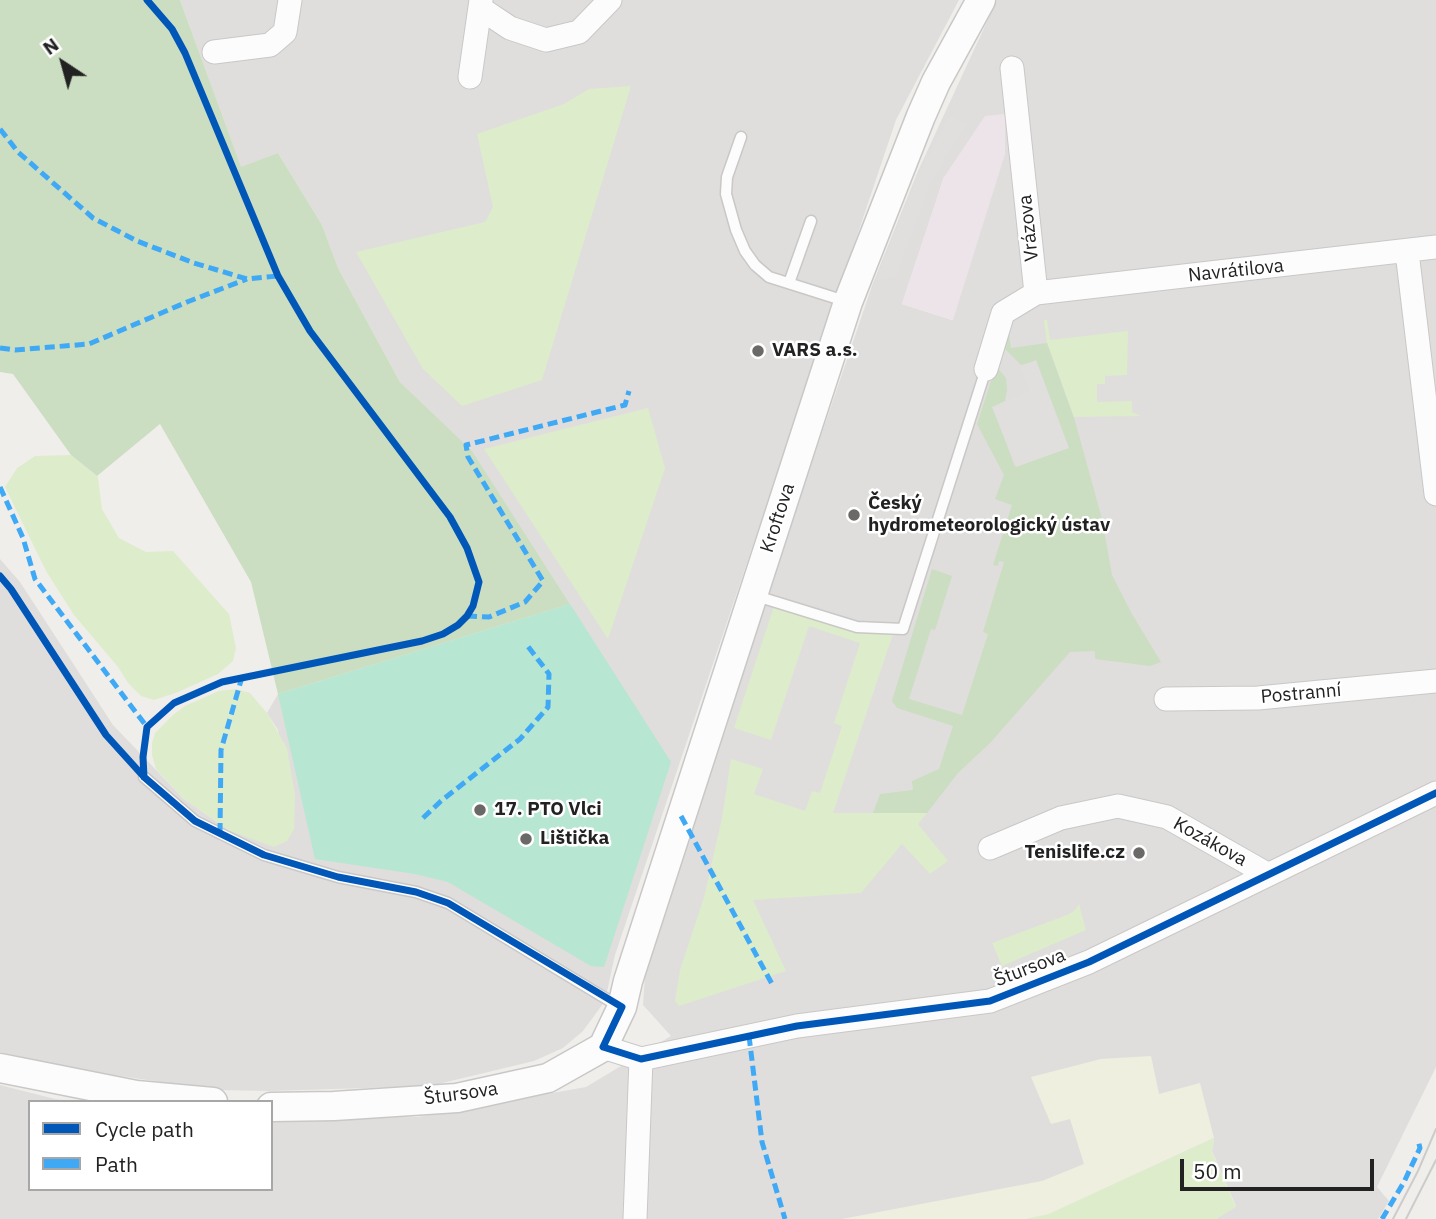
<!DOCTYPE html>
<html>
<head>
<meta charset="utf-8">
<style>
	body { margin:0 }
	#map { position:relative; width:1436px; height:1219px; overflow:hidden; background:#f0eeeb; font-family:"IBM Plex Sans",sans-serif }
	canvas { display:block }
	.legend { position:absolute; left:28px; top:1100px; width:245px; height:91px; box-sizing:border-box; background:#fff; border:2px solid #a7a7a7; margin:0; padding:9px 12px; list-style:none; font-size:21px; color:#222 }
	.legend li { display:flex; align-items:center; gap:14px; height:35px }
	.legend b { width:35px; border:2px solid #a7a7a7 }
	.north { position:absolute; left:28px; top:28px; width:70px; height:70px; -webkit-text-stroke:5px #fff; paint-order:stroke; rotate:324deg; font-size:19px; font-weight:700; line-height:28px; text-align:center; color:#222 }
	.north::after { content:''; display:block; margin:auto; width:24px; height:32px; background:#222; clip-path:polygon(50% 0,100% 100%,50% 72%,0 100%) }
	.scale { position:absolute; left:1180px; top:1159px; width:194px; height:32px; box-sizing:border-box; border:4px solid #222; border-top:0; padding-left:9px; font-size:21px; line-height:24px; white-space:nowrap; color:#222; -webkit-text-stroke:5px #fff; paint-order:stroke }
</style>
</head>
<body>
<div id="map">
<canvas width="1436" height="1219"></canvas>
<ul class="legend">
<li><b style="height:9px;background:#0057b8"></b>Cycle path</li>
<li><b style="height:9px;background:#3fa9f5"></b>Path</li>
</ul>
<div class="north">N</div>
<div class="scale">50 m</div>
</div>
<script>
const ctx = document.querySelector('canvas').getContext('2d');
ctx.lineJoin = 'round';
function paint(path, color) {
  ctx.fillStyle = color;
  ctx.fill(path, 'evenodd');
}
function toPath(rows) {
  const path = new Path2D();
  for (const r of rows) {
    path.moveTo(r[0], r[1]);
    for (let i = 2; i < r.length; i += 2) path.lineTo(r[i], r[i + 1]);
  }
  return path;
}
function strokePath(path, color, width, dash) {
  ctx.strokeStyle = color;
  ctx.lineWidth = width;
  ctx.lineCap = dash ? 'butt' : 'round';
  ctx.setLineDash(dash || []);
  ctx.stroke(path);
}
function drawText(font, color, halo, rows, align = 'center') {
  ctx.font = font + ' "IBM Plex Sans",sans-serif';
  ctx.lineWidth = 5;
  ctx.setLineDash([]);
  ctx.textBaseline = 'middle';
  ctx.strokeStyle = halo;
  ctx.fillStyle = color;
  for (const [text, x, y, turn = 0] of rows) {
    ctx.save();
    ctx.translate(x, y);
    ctx.rotate((+turn || 0) * Math.PI / 180);
    ctx.textAlign = isNaN(turn) ? turn : align;
    if (halo) ctx.strokeText(text, 0, 0);
    ctx.fillText(text, 0, 0);
    ctx.restore();
  }
}
const residential = toPath([
	[180,0,959,0,896,120,615,955,605,1001,583,1031,563,1048,534,1061,430,1086,270,1091,214,1090,87,1071,0,1052,0,559,20,582,113,725,184,799,230,831,294,829,278,730,267,713,278,694,570,604,472,452,400,382,338,268,322,225,278,153,241,168],
	[997,0,1436,0,1436,1067,1377,1187,1389,1201,1378,1219,1216,1219,1236,1206,1212,1151,1214,1139,1049,1214,1026,1219,0,1219,0,1085,55,1099,79,1102,30,1102,30,1189,271,1189,271,1118,418,1117,586,1087,671,1036,643,1005,645,974,746,656,873,283,918,171],
	[944,177,953,320,952,320,902,304]
]);
const industrial = toPath([
	[1005,114,1005,154,953,320,902,304,944,177,985,116]
]);
const farmland = toPath([
	[1151,1056,1159,1094,1200,1083,1214,1138,1049,1214,1026,1219,842,1219,1042,1181,1084,1164,1070,1119,1051,1124,1031,1077,1101,1059]
]);
const grass = toPath([
	[631,86,542,380,462,406,423,369,356,252,485,222,493,207,477,134,564,104,589,89],
	[1044,320,1047,320,1050,340,1128,331,1127,375,1105,376,1105,384,1097,384,1097,402,1132,401,1132,412,1141,416,1074,417,1047,343],
	[648,408,665,468,608,639,484,449],
	[71,455,98,477,102,509,119,538,146,552,173,551,229,614,236,648,233,661,218,674,178,692,154,700,141,696,128,683,118,667,74,615,46,571,5,487,17,468,35,456],
	[777,597,893,634,833,813,927,813,918,824,948,861,930,874,902,844,861,893,753,900,786,971,679,1006,675,1001,680,970,704,897,722,818,731,759,763,769,754,794,805,811,812,791,820,793,842,726,834,723,860,643,809,626,771,740,734,728],
	[236,689,250,693,267,713,287,748,295,795,294,829,287,841,274,847,230,831,184,799,156,769,152,755,152,743,155,733,173,715,185,706,219,691],
	[1079,904,1086,930,1002,966,992,943,1067,915,1074,911],
	[1214,1138,1212,1152,1236,1207,1216,1219,1026,1219,1049,1214]
]);
const forest = toPath([
	[0,0,180,0,241,167,278,153,322,225,338,268,400,382,472,451,570,604,278,694,251,582,160,424,97,476,71,455,13,374,0,372],
	[1008,327,1011,348,1047,343,1075,421,1102,519,1112,575,1132,614,1161,662,1150,666,1095,659,1095,651,1070,652,991,742,958,773,927,813,873,813,880,794,913,790,912,781,939,769,953,726,897,708,892,701,932,569,952,576,935,630,931,629,909,699,962,715,988,634,983,632,1004,562,999,561,998,566,993,565,1012,505,995,499,1004,475,977,424,995,369,997,367,1006,378,1007,390,1005,401,993,407,1015,467,1036,361,1021,365,1002,346]
]);
const pitch = toPath([
	[570,604,671,762,604,967,591,966,448,882,415,874,315,859,278,694]
]);
const parking = toPath([
	[949,115,966,124,930,185,896,276,876,280,918,175],
	[1036,360,1069,448,1016,467,992,407,1030,391,1020,367]
]);
const service = toPath([
	[741,137,727,177,726,194,736,230,745,251,755,265,769,277,848,302],
	[789,283,811,221],
	[753,595,857,627,903,629,986,369],
	[144,777,195,821,264,855,338,877,416,892,448,903,620,1007]
]);
const minor = toPath([
	[480,8,510,28,546,40,579,32,610,0],
	[214,52,270,45,285,32,290,0],
	[470,77,481,0],
	[1407,252,1436,494],
	[1036,293,1436,247],
	[986,369,1003,313,1036,293,1012,68],
	[1166,699,1258,698,1436,681],
	[990,848,1061,818,1118,806,1167,817,1267,874],
	[603,1047,641,1059,797,1026,990,1001,1089,962,1436,793],
	[635,1219,641,1059]
]);
const tertiary = toPath([
	[0,1068,136,1095,213,1102],
	[271,1107,334,1106,457,1098,548,1078,603,1047,622,1007,628,981,848,302,921,116,936,82,981,0]
]);
const tram = toPath([
	[1393,1219,1418,1171,1436,1129],
	[1406,1219,1436,1160]
]);
const quiet = toPath([
	[0,129,18,152,93,218,137,241,194,263,247,279,278,276],
	[0,348,15,350,89,344,187,302,247,279],
	[0,487,23,538,35,579,147,727],
	[467,616,489,617,525,602,543,581,468,457,466,445,625,405,629,391],
	[681,816,772,984],
	[423,818,441,801,520,739,548,707,549,674,527,645],
	[220,833,221,750,242,677],
	[749,1036,762,1142,785,1219],
	[1382,1219,1404,1182,1420,1148,1418,1140]
]);
const cycleway = toPath([
	[0,576,11,589,106,735,144,777,195,821,264,855,338,877,416,892,448,903,622,1007,603,1047,641,1059,797,1026,990,1001,1089,962,1436,793],
	[144,777,143,757,147,727,174,703,222,682,422,641,443,634,458,625,467,616,473,606,479,582,467,548,450,517,310,331,278,276,185,53,172,29,147,0]
]);
const markers = [
	[758,351,7,"#6a6968"],
	[854,515,7,"#6a6968"],
	[480,810,7,"#6a6968"],
	[526,839,7,"#6a6968"],
	[1139,853,7,"#6a6968"]
];
const streetNames = [
	["Vrázova",1029,228,-96],
	["Navrátilova",1236,271,-6],
	["Kroftova",778,518,-72],
	["Postranní",1301,694,-5],
	["Kozákova",1210,842,29],
	["Štursova",1030,968,-21],
	["Štursova",461,1094,-8]
];
const poiNames = [
	["VARS a.s.",772,351],
	["Český",868,504],
	["hydrometeorologický ústav",868,526],
	["17. PTO Vlci",494,810],
	["Lištička",540,839],
	["Tenislife.cz",1125,853,"right"]
];
paint(residential, '#dfdedc');
paint(industrial, '#ede4e9');
paint(farmland, '#efefdf');
paint(grass, '#ddeccb');
paint(forest, '#cbdec1');
paint(pitch, '#b7e6d2');
paint(parking, '#e0dfde');
strokePath(service, '#c9c8c7', 13);
strokePath(minor, '#c9c8c7', 25);
strokePath(tertiary, '#c9c8c7', 31);
strokePath(service, '#fdfcfc', 10);
strokePath(minor, '#fdfcfc', 23);
strokePath(tertiary, '#fdfcfc', 28);
strokePath(tram, '#ccc', 2);
strokePath(quiet, '#3fa9f5', 5, [10, 5]);
strokePath(cycleway, '#0057b8', 7);
for (const [x, y, r, color] of markers) {
  const dot = new Path2D();
  dot.arc(x, y, r, 0, 2 * Math.PI);
  ctx.fillStyle = color;
  ctx.fill(dot);
  strokePath(dot, '#fff', 2.5);
}
drawText('19px', '#222', '#fff', streetNames);
drawText('bold 19px', '#222', '#fff', poiNames, 'left');
</script>
</body>
</html>
